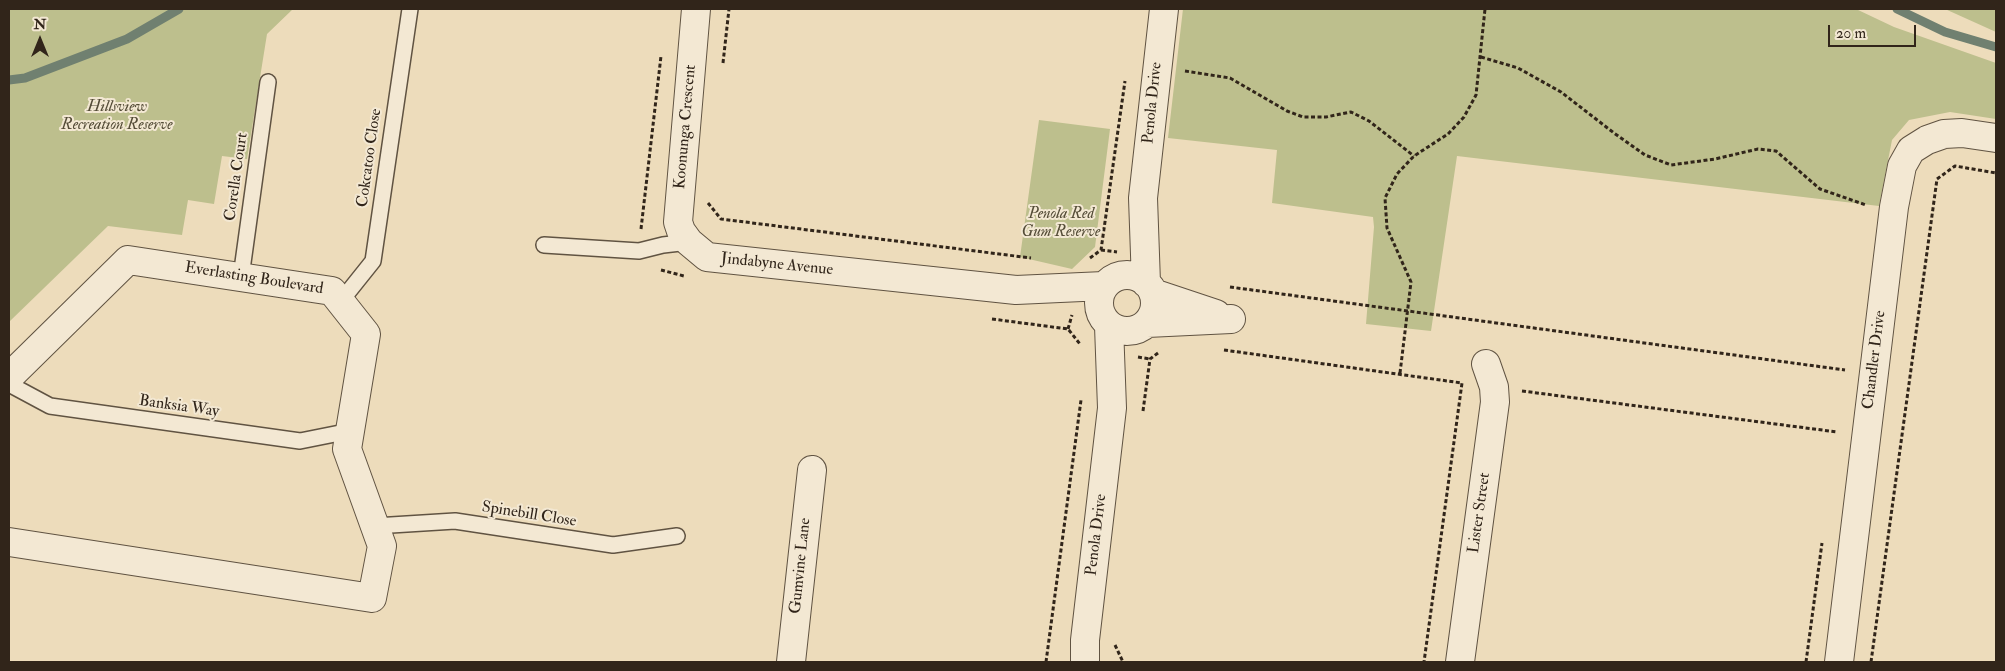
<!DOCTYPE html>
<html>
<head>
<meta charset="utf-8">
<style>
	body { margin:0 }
	#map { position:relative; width:2005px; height:671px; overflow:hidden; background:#eddcbb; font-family:"IM FELL Double Pica",serif }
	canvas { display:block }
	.frame { position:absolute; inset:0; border:10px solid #31251a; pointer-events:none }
	.north { position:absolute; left:15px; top:15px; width:50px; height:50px; -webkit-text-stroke:4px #f3e8d3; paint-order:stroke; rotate:0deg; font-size:14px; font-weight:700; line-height:20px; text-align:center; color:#31251a }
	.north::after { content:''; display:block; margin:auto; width:18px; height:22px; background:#31251a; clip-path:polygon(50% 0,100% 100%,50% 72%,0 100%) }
	.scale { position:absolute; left:1828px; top:25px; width:88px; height:22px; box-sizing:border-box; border:2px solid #31251a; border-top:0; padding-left:6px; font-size:15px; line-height:18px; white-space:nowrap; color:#31251a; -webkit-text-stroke:4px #f3e8d3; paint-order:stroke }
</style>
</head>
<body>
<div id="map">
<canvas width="2005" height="671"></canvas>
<div class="frame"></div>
<div class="north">N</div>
<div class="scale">20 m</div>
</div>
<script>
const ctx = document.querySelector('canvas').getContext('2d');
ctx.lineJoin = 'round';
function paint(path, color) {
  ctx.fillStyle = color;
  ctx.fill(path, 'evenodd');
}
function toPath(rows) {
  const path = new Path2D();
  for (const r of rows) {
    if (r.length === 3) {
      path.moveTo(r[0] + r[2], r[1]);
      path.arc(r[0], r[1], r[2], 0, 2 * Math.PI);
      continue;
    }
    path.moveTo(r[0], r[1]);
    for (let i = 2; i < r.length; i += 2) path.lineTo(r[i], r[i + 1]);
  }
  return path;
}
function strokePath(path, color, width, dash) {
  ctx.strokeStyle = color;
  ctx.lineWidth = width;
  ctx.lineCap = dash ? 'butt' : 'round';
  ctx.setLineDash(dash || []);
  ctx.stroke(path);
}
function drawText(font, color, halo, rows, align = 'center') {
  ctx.font = font + ' "IM FELL Double Pica",serif';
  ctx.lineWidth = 4;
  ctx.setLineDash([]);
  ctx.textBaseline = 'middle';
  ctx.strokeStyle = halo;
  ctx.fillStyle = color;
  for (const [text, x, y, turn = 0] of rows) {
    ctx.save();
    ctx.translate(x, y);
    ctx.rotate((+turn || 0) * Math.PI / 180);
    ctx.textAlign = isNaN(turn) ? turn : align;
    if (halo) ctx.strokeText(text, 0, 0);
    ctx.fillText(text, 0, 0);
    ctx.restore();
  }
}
const green = toPath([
	[9,9,293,9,267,34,247,159,222,156,214,204,188,200,182,235,108,226,9,322],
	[1183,9,1856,9,1894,27,1996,63,1996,119,1950,112,1909,120,1892,140,1879,206,1457,156,1431,331,1366,324,1374,227,1373,217,1272,203,1277,150,1168,138],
	[1945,9,1996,9,1996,32],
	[1039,120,1110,129,1095,247,1072,269,1020,257]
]);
const stream = toPath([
	[1897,9,1945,32,1996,47],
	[9,80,25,78,127,39,179,9]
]);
const path = toPath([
	[1481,57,1518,68,1561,92,1614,133,1645,155,1671,165,1715,159,1758,149,1776,151,1820,189,1866,205],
	[723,63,729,9],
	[1185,71,1230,78,1287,111,1303,117,1326,117,1351,112,1369,121,1414,156],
	[708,203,721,219,1031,258],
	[641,229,661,56],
	[1101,250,1117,252],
	[1090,258,1101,250,1125,81],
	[661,270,684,276],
	[1230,287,1845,370],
	[992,319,1068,329,1080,344],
	[1068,329,1072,315],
	[1224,350,1462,383,1424,662],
	[1138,357,1150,359],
	[1400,373,1411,282,1387,228,1385,198,1397,174,1414,156,1448,134,1464,117,1476,95,1485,9],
	[1522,391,1837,432],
	[1143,411,1150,359,1158,353],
	[1115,645,1123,662],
	[1046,662,1081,400],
	[1806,662,1822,543],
	[1871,662,1937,179,1955,166,1996,173]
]);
const service = toPath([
	[544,245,639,251,663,245,689,242],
	[241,277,268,82],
	[341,301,373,261,410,9],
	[9,384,50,406,300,441,350,431],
	[375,526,455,521,613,545,677,536]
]);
const minor = toPath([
	[696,9,678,222,681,231,689,242,707,257,1016,290,1104,286],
	[1127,303,28],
	[1146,283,1143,198,1164,9],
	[1153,293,1216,314],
	[1147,323,1231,319],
	[9,377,128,260,332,291,366,334,347,449,382,546,372,598,9,542],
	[791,662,812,470],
	[1085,662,1085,640,1112,408,1109,326],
	[1460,662,1495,402,1494,387,1486,364],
	[1839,662,1894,207,1902,166,1911,150,1927,140,1944,134,1962,133,1996,138]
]);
const streetNames = [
	["Penola Drive",1153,103,-84],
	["Koonunga Crescent",686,127,-85],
	["Cokcatoo Close",370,158,-82],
	["Corella Court",237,177,-82],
	["Jindabyne Avenue",777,265,6],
	["Everlasting Boulevard",254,279,9],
	["Chandler Drive",1875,360,-83],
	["Banksia Way",179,407,8],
	["Lister Street",1480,513,-82],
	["Spinebill Close",529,515,9],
	["Penola Drive",1097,535,-83],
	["Gumvine Lane",801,566,-84]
];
const parkNames = [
	["Hillsview",117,108],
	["Recreation Reserve",117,126],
	["Penola Red",1061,215],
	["Gum Reserve",1061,233]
];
paint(green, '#bdbf8d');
strokePath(stream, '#708070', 9);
strokePath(service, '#605342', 18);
strokePath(minor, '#605342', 30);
strokePath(path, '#31251a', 3, [4, 2.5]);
strokePath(service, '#f3e8d3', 15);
strokePath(minor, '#f3e8d3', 28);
drawText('16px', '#31251a', '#f3e8d3', streetNames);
drawText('italic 16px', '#544c37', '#f3e8d3', parkNames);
</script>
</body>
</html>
